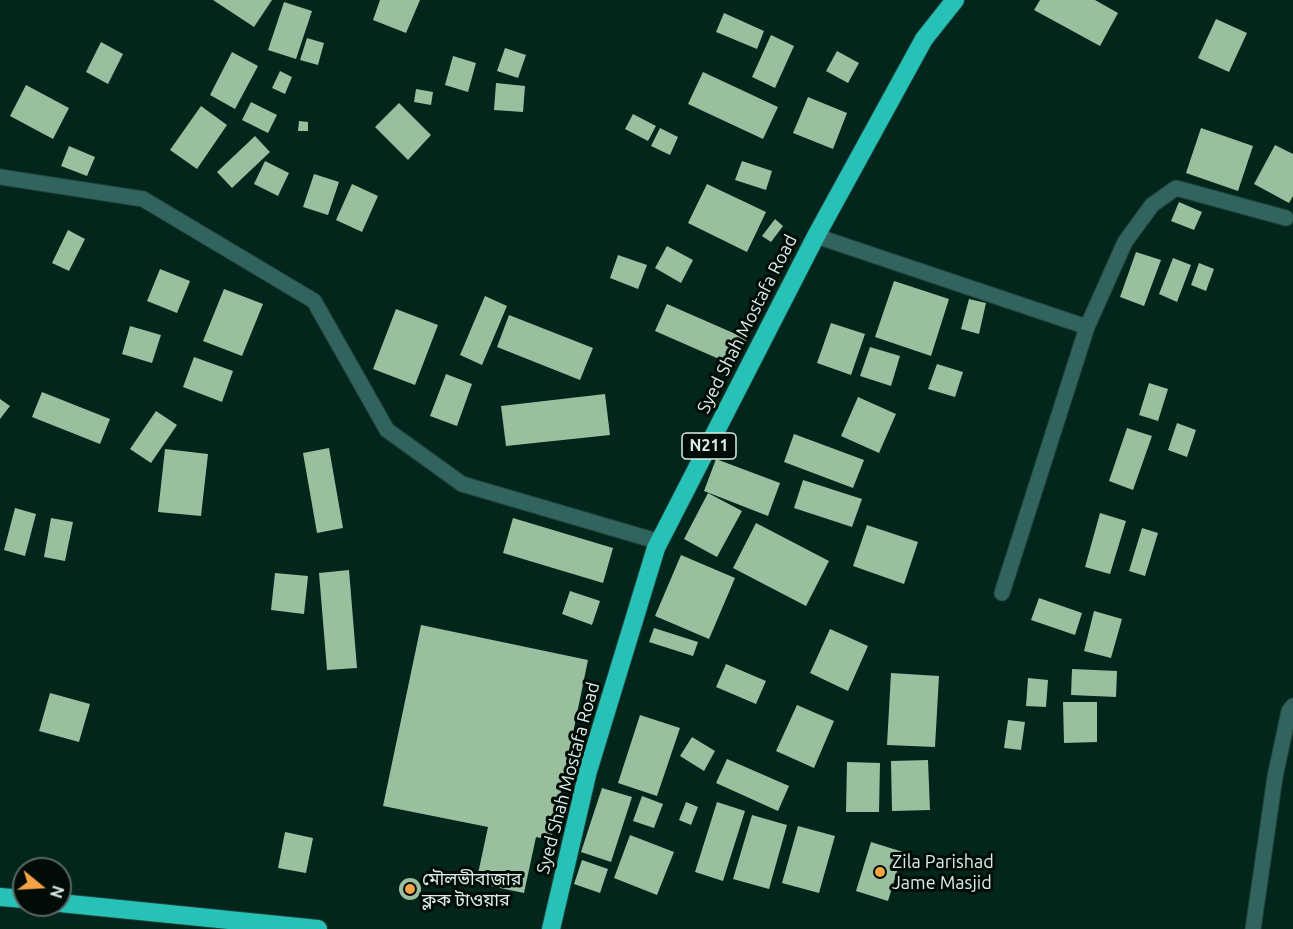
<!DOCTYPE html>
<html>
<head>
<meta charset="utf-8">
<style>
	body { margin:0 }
	#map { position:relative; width:1293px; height:929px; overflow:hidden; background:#02261b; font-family:Ubuntu,sans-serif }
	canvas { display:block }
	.north { position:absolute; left:12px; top:857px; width:60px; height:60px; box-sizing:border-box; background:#010c07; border:2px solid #596761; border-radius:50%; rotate:108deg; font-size:16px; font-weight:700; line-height:24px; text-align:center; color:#dcefe7 }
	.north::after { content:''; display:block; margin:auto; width:21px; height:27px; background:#f5a345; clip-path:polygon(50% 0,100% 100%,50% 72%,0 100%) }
</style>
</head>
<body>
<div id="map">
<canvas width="1293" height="929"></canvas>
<div class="north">N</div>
</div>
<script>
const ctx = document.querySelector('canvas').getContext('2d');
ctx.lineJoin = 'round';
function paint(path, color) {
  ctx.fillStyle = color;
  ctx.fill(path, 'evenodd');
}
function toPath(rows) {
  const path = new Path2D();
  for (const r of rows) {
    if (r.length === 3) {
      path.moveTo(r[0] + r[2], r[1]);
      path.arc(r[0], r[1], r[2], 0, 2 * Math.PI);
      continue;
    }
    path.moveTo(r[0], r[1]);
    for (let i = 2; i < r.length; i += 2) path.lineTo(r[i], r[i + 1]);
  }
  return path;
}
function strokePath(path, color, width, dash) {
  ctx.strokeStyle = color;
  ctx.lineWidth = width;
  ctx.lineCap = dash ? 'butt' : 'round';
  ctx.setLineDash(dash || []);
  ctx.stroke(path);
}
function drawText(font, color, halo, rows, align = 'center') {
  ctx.font = font + ' Ubuntu,"Noto Sans Bengali",sans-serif';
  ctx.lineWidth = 6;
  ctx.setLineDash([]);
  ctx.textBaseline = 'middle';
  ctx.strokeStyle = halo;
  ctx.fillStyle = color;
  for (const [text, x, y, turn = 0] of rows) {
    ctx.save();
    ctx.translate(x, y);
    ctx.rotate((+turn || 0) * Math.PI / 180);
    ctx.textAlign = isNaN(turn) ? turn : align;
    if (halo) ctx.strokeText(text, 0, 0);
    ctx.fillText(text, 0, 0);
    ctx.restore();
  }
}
const building = toPath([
	[213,0,272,0,254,27],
	[380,0,420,0,406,33,373,20],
	[1040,0,1095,0,1118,13,1100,46,1034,10],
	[284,2,312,11,296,59,268,50],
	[724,13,764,31,757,49,716,32],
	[1216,19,1247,33,1229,72,1198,58],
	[771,35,794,46,775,88,752,77],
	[307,38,324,43,318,65,300,60],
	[101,42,123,54,108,84,86,72],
	[505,48,526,55,518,78,497,71],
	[837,51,859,63,848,83,826,71],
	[232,52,258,66,235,109,210,95],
	[453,56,476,63,468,92,445,85],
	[280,71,292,77,285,94,272,88],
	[703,72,778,107,763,139,688,104],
	[496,83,525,86,523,112,494,110],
	[26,85,69,108,53,139,10,116],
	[416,89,433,92,431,105,414,102],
	[808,97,847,113,833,149,793,133],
	[251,102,277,115,268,133,242,120],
	[399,103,431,135,408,160,375,127],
	[201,106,227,125,197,169,170,150],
	[633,114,656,126,648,141,625,129],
	[299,121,308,122,308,131,298,131],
	[660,128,678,137,670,155,651,146],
	[1201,128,1253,146,1238,191,1186,173],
	[255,136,270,152,232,188,217,172],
	[1275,145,1293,154,1293,196,1289,203,1254,184],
	[69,146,95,157,87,176,61,166],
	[265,161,289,173,278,196,254,184],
	[742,161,772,171,766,190,735,180],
	[314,174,339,182,328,215,303,207],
	[352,184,378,196,362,232,336,220],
	[707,184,766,212,747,252,688,223],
	[1179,202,1202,212,1194,230,1171,221],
	[775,219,783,226,771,242,762,236],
	[68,230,85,239,69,271,52,263],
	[667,246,693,260,681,283,655,268],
	[1136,252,1161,260,1144,306,1120,297],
	[618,255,647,265,638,289,610,278],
	[1173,258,1191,265,1177,302,1159,294],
	[1199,263,1214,269,1206,291,1191,285],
	[160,269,190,281,177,313,147,301],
	[894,281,949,299,931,356,875,337],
	[224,289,263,304,242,356,203,341],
	[485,296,507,306,482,365,460,355],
	[969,299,986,303,979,334,961,329],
	[667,304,747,339,735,366,655,331],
	[396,309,438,325,415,385,373,369],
	[509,315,593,348,580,380,497,347],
	[831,323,865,334,851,375,817,363],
	[130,326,161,335,152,363,122,354],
	[870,347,900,356,891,386,860,376],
	[194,357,233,371,222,402,183,387],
	[937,364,963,372,955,397,928,389],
	[446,374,472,384,457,426,430,416],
	[1149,383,1168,389,1158,421,1139,415],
	[42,392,110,419,100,444,32,417],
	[605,394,610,435,506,446,501,406],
	[858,397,896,414,879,453,841,436],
	[0,399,10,406,0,419],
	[156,411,177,425,151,463,130,449],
	[1177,423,1196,430,1187,457,1168,450],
	[1127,428,1152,436,1133,490,1109,481],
	[794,434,864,460,853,488,784,462],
	[329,448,343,528,317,533,303,453],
	[165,449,208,454,201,516,158,512],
	[716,459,780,483,768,516,704,491],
	[803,480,862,499,852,527,794,508],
	[708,493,742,511,717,557,684,539],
	[15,508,36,514,25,556,4,550],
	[1100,513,1126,521,1110,574,1085,567],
	[51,518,73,522,65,561,44,557],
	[513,518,613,548,603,583,503,553],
	[756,523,829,561,806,606,733,568],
	[867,525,918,542,904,584,853,566],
	[1142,528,1158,533,1145,576,1129,571],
	[681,555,735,578,709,639,655,616],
	[349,570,357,668,327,670,319,573],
	[275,573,308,576,304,614,271,610],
	[570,591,600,601,592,625,562,614],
	[1039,598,1082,613,1075,635,1031,620],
	[1094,611,1122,619,1111,658,1084,651],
	[421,625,588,660,551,840,536,837,524,893,476,883,488,827,383,806],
	[654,628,698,642,693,656,649,642],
	[830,629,868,646,848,691,810,673],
	[726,664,766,681,756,704,716,687],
	[1072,669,1117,671,1116,697,1071,695],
	[891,673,939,676,935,747,887,745],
	[1028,678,1048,680,1046,707,1026,706],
	[50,693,90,704,79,742,39,731],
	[1063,702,1097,702,1097,742,1064,743],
	[797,705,834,721,814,768,776,751],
	[640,715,680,728,657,796,618,783],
	[1008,720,1025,722,1021,750,1004,748],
	[692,737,715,751,704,771,680,756],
	[727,759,789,786,778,811,716,783],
	[928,760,930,810,892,811,891,761],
	[847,762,880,763,879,812,846,812],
	[602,788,632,797,611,862,581,852],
	[642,796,663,804,654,828,633,821],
	[686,802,698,807,691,825,679,820],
	[717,802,745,811,723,881,695,872],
	[752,815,787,825,769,889,733,879],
	[798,826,835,836,819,893,782,883],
	[285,832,313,838,306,873,278,868],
	[630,835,674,852,657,895,614,878],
	[871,842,903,852,888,901,856,891],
	[582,860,608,869,600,893,574,884],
	[410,889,11]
]);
const street = toPath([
	[0,177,143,199,314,301,387,430,462,484,660,542],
	[816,236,1087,327],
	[1002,593,1087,327,1125,242,1152,205,1176,188,1286,218],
	[1253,929,1275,777,1289,711,1293,706]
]);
const highway = toPath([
	[0,897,24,899],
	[60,903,318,929],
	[551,929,588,771,656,548,816,236,924,39,955,0]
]);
const markers = [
	[880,872,6,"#f5a345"],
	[410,889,6,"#f5a345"]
];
const shields = [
	[709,446,54]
];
const shieldNames = [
	["N211",709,446]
];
const streetNames = [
	["Syed Shah Mostafa Road",747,324,-63],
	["Syed Shah Mostafa Road",568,778,-75]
];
const poiNames = [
	["Zila Parishad",892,862],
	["Jame Masjid",892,883],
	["মৌলভীবাজার",422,879],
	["ক্লক টাওয়ার",422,900]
];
paint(building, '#9abf9e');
strokePath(street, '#214238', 17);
strokePath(highway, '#214238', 20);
strokePath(street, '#31635f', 15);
strokePath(highway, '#26c2b8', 18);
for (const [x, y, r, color] of markers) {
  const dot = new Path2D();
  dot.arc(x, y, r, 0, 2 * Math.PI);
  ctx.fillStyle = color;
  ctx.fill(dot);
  strokePath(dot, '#010c07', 2);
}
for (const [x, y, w] of shields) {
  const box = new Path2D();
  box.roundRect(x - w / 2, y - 13, w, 26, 4.5);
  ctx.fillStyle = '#010c07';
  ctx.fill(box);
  strokePath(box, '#dcefe7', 1.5);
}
drawText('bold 16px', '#dcefe7', null, shieldNames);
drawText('18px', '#dcefe7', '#010c07', streetNames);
drawText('18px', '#dcefe7', '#010c07', poiNames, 'left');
</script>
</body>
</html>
